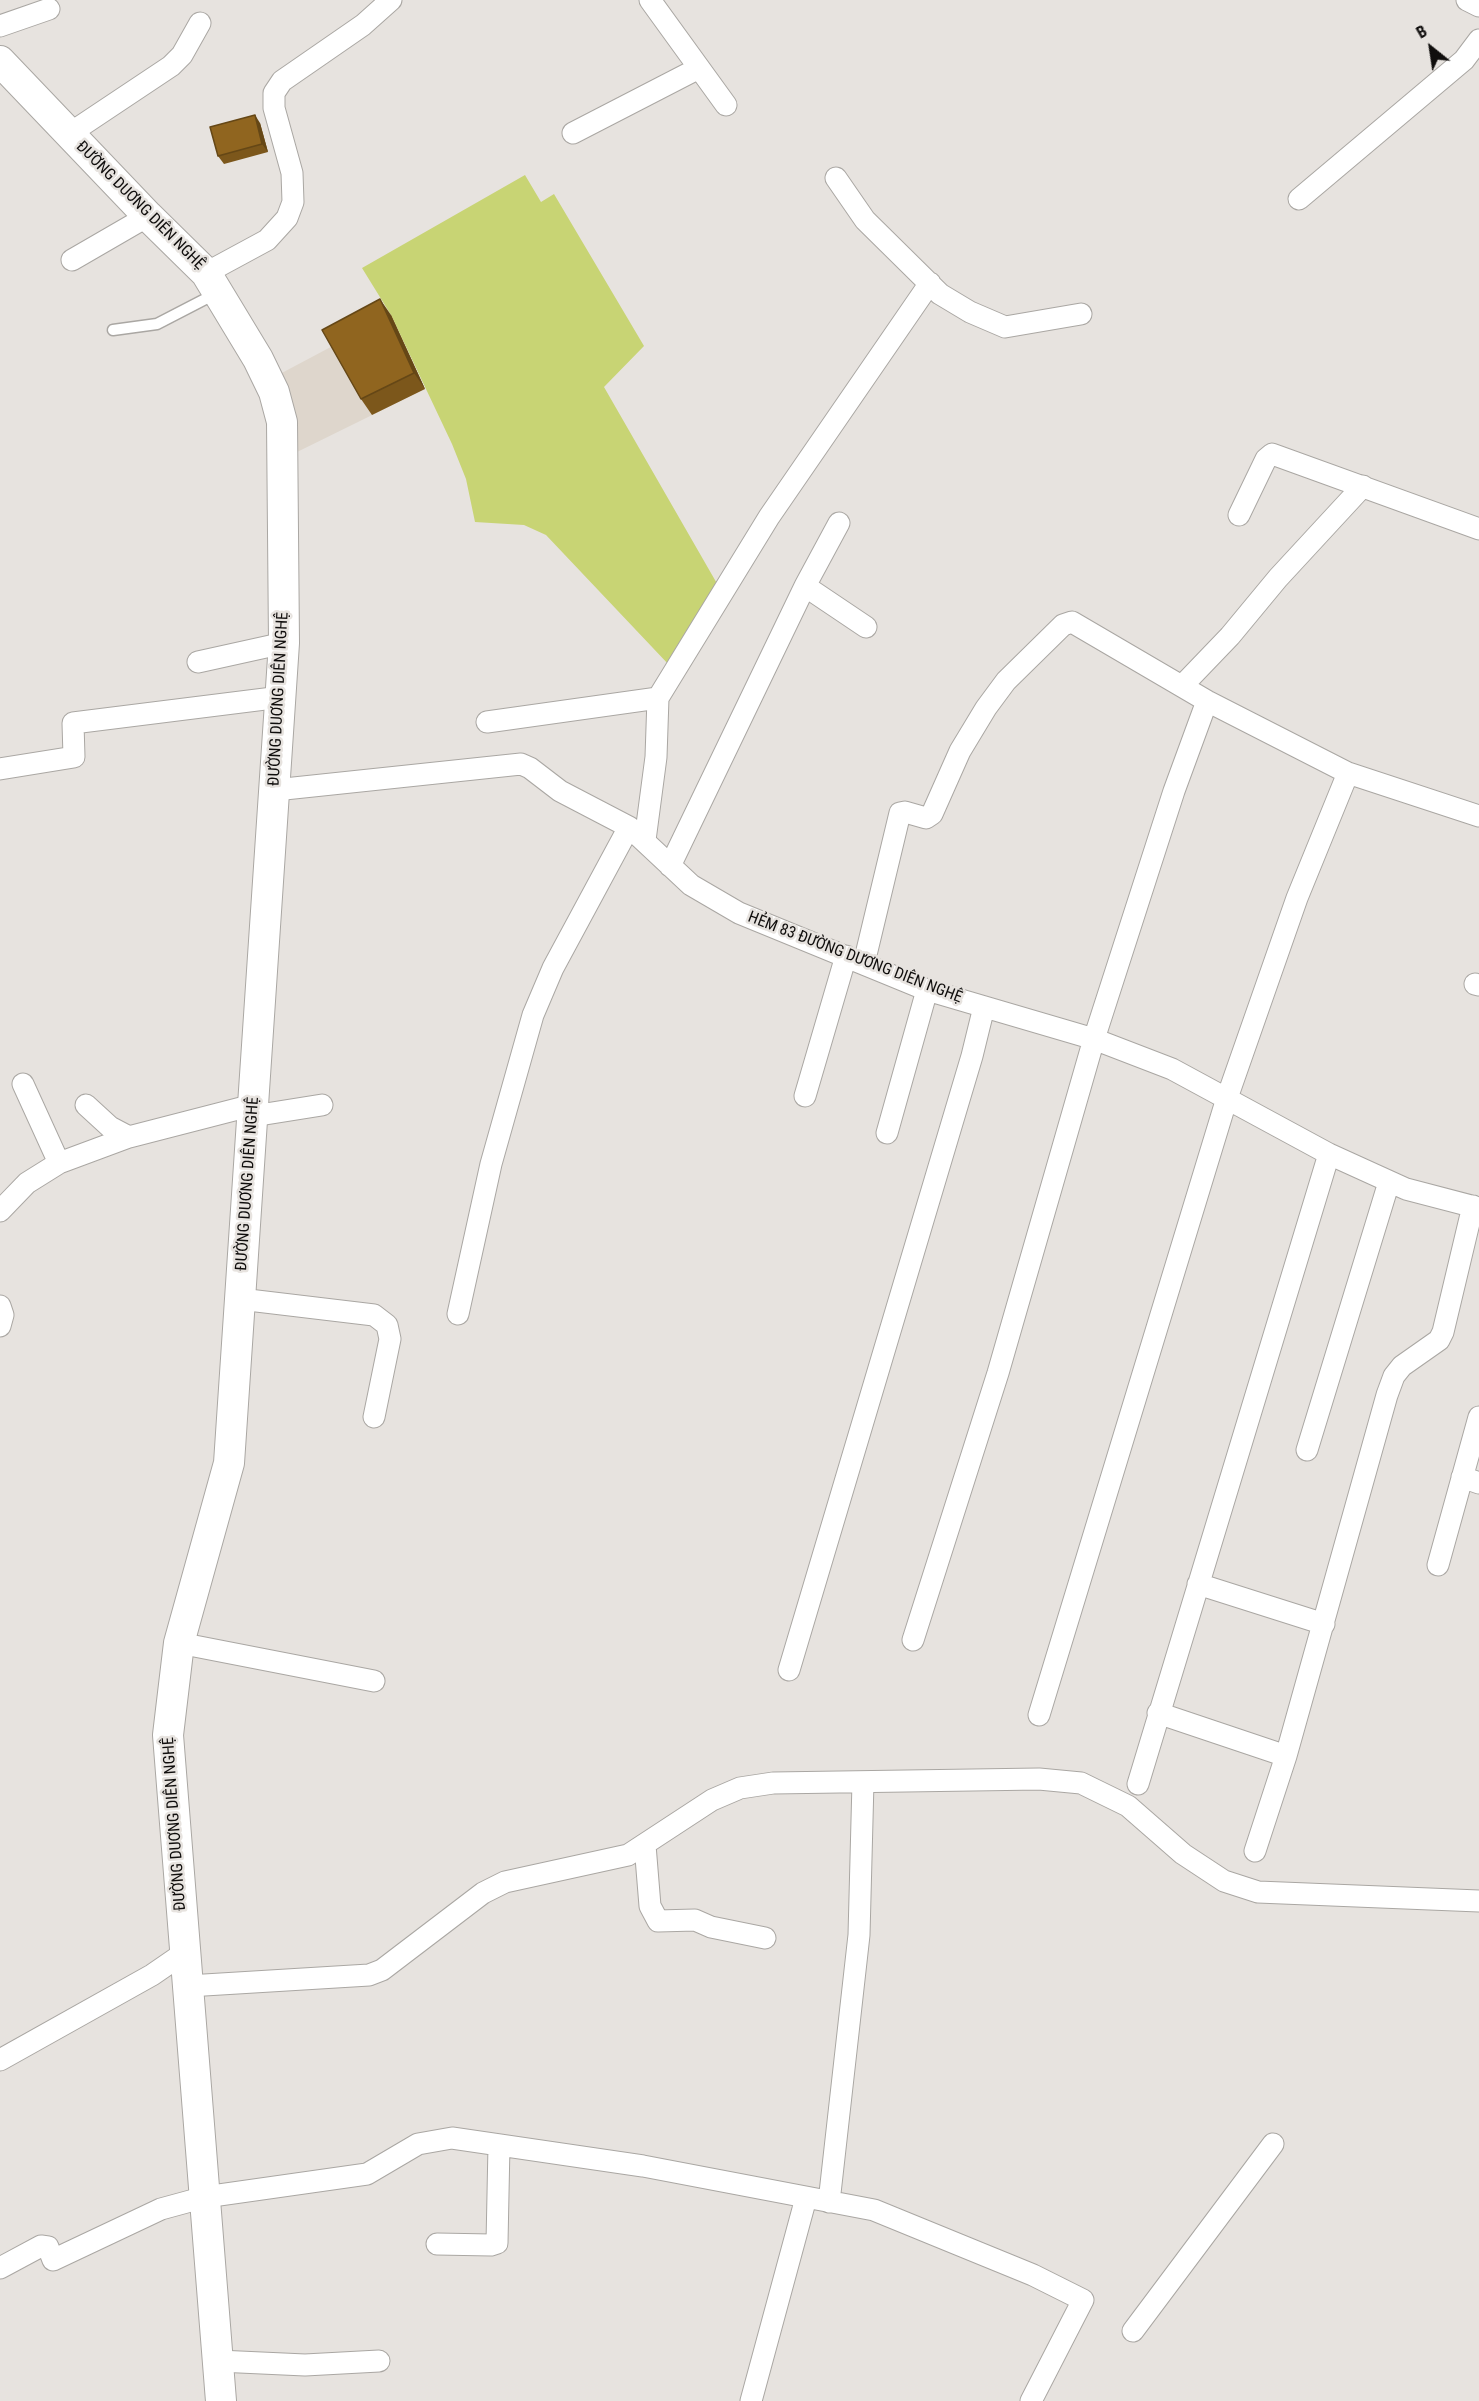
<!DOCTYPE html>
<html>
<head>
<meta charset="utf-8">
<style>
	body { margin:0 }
	#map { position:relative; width:1479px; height:2401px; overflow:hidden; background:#e7e3df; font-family:"Roboto Condensed",sans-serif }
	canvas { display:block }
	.north { position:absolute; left:1401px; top:18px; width:60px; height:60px; -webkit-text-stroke:4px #e7e3df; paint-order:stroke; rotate:330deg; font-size:16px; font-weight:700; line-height:24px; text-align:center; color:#100e0d }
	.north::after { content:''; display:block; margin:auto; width:21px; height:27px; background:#100e0d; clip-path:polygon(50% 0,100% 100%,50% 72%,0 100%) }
</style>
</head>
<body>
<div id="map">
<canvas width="1479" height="2401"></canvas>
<div class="north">B</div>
</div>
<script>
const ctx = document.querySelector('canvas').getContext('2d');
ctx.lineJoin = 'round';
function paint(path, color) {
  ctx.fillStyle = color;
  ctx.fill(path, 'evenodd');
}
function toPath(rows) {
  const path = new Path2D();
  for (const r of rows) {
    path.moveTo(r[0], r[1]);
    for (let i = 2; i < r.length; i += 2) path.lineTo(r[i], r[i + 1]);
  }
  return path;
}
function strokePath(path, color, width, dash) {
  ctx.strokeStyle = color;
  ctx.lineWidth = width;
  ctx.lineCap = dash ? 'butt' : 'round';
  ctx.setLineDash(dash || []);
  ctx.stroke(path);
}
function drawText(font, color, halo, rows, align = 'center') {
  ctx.font = font + ' "Roboto Condensed",sans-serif';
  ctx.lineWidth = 5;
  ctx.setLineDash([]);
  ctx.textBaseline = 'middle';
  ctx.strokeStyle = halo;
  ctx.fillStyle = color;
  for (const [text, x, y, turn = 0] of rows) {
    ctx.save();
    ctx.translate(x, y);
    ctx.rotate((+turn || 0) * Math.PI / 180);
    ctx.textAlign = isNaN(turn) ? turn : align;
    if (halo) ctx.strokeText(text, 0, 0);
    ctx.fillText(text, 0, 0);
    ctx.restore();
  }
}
const built = toPath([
	[391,315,425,389,293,454,278,375]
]);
const green = toPath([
	[525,175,541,202,554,194,644,346,604,387,719,587,670,666,546,535,524,525,475,522,466,479,452,444,391,315,362,268]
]);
const lane = toPath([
	[113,330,157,324,215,294]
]);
const street = toPath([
	[650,0,726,105],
	[1467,0,1479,6],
	[0,26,49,9],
	[573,133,699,68],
	[69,134,171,66,182,55,200,23],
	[836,178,865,220,940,294,970,312,1005,327,1081,314],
	[1299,199,1464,60,1479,40],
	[72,260,148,216],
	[206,273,267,240,287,218,293,202,292,173,274,108,274,93,282,81,363,25,391,0],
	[1239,515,1266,459,1272,454,1479,529],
	[805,586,866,627],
	[198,662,284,643],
	[1182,686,1230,636,1278,578,1363,486],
	[487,722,658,698],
	[0,769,74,757,73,723,281,697],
	[275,790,521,764,530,768,560,791,629,827,691,885,739,913,927,990,1094,1039,1172,1069,1329,1154,1406,1189,1479,1208],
	[645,840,656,757,658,698,769,517,930,283],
	[670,866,805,586,839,523],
	[864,963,900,813,905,812,926,818,932,814,960,751,986,708,1006,681,1063,625,1072,622,1207,701,1348,773,1479,816],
	[1475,984,1479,985],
	[23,1084,59,1163],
	[805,1096,846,956],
	[86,1105,110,1127,129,1137],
	[253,1116,322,1105],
	[887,1133,927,990],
	[0,1211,27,1183,59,1163,129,1137,253,1105],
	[240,1299,374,1315,387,1325,390,1339,374,1417],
	[0,1306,3,1315,0,1326],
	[458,1314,491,1164,533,1015,553,968,629,827],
	[1307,1450,1389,1182],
	[1462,1477,1479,1483],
	[1438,1565,1479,1417],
	[1198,1584,1324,1624],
	[913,1640,998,1373,1094,1039,1174,791,1207,701],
	[179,1643,374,1681],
	[789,1670,972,1056,984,1007],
	[1158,1713,1286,1756],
	[1039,1715,1227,1098,1297,898,1348,773],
	[1138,1784,1329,1154],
	[645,1845,650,1906,658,1921,695,1920,711,1927,765,1938],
	[1255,1851,1286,1756,1387,1395,1394,1376,1402,1366,1439,1340,1443,1332,1473,1206],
	[188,1986,369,1975,382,1970,483,1893,505,1882,628,1855,712,1800,740,1788,773,1783,1039,1779,1081,1783,1128,1806,1183,1854,1224,1881,1258,1892,1479,1901],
	[0,2060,152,1975,184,1953],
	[829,2202,859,1935,863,1782],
	[437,2244,491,2245,497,2243,499,2145],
	[0,2268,41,2246,48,2247,53,2260,161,2209,205,2197,367,2174,418,2144,452,2138,643,2166,874,2210,1033,2275,1083,2300,1031,2401],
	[1133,2331,1273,2144],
	[218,2361,305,2365,379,2361],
	[751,2401,806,2198]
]);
const secondary = toPath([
	[0,61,148,216,206,273,258,359,274,392,282,422,284,643,229,1463,179,1643,168,1735,221,2401]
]);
const wall = toPath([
	[260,123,268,152,224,164,218,156],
	[391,315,425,389,372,415,361,399]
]);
const shadedWall = toPath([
	[255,115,260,123,268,152,262,144],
	[380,299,391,315,425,389,414,373]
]);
const building = toPath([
	[255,115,262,144,218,156,210,127,255,115],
	[380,299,414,373,361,399,322,330,380,299]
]);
const streetNames = [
	["ĐƯỜNG DUƠNG DIÊN NGHỆ",140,206,45],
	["ĐƯỜNG DUƠNG DIÊN NGHỆ",279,699,-87],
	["HẺM 83 ĐƯỜNG DƯƠNG DIÊN NGHỆ",855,958,21],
	["ĐƯỜNG DUƠNG DIÊN NGHỆ",248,1184,-86],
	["ĐƯỜNG DUƠNG DIÊN NGHỆ",175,1824,-94]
];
paint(built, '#ded6cc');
paint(green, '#c8d474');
strokePath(lane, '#aaa7a3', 13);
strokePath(street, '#aaa7a3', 23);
strokePath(secondary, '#aaa7a3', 32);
strokePath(lane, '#fff', 10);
strokePath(street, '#fff', 21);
strokePath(secondary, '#fff', 30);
paint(wall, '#7c571b');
paint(shadedWall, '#654716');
paint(building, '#90651f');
strokePath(building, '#654716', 1.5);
drawText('16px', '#100e0d', '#e7e3df', streetNames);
</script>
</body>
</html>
